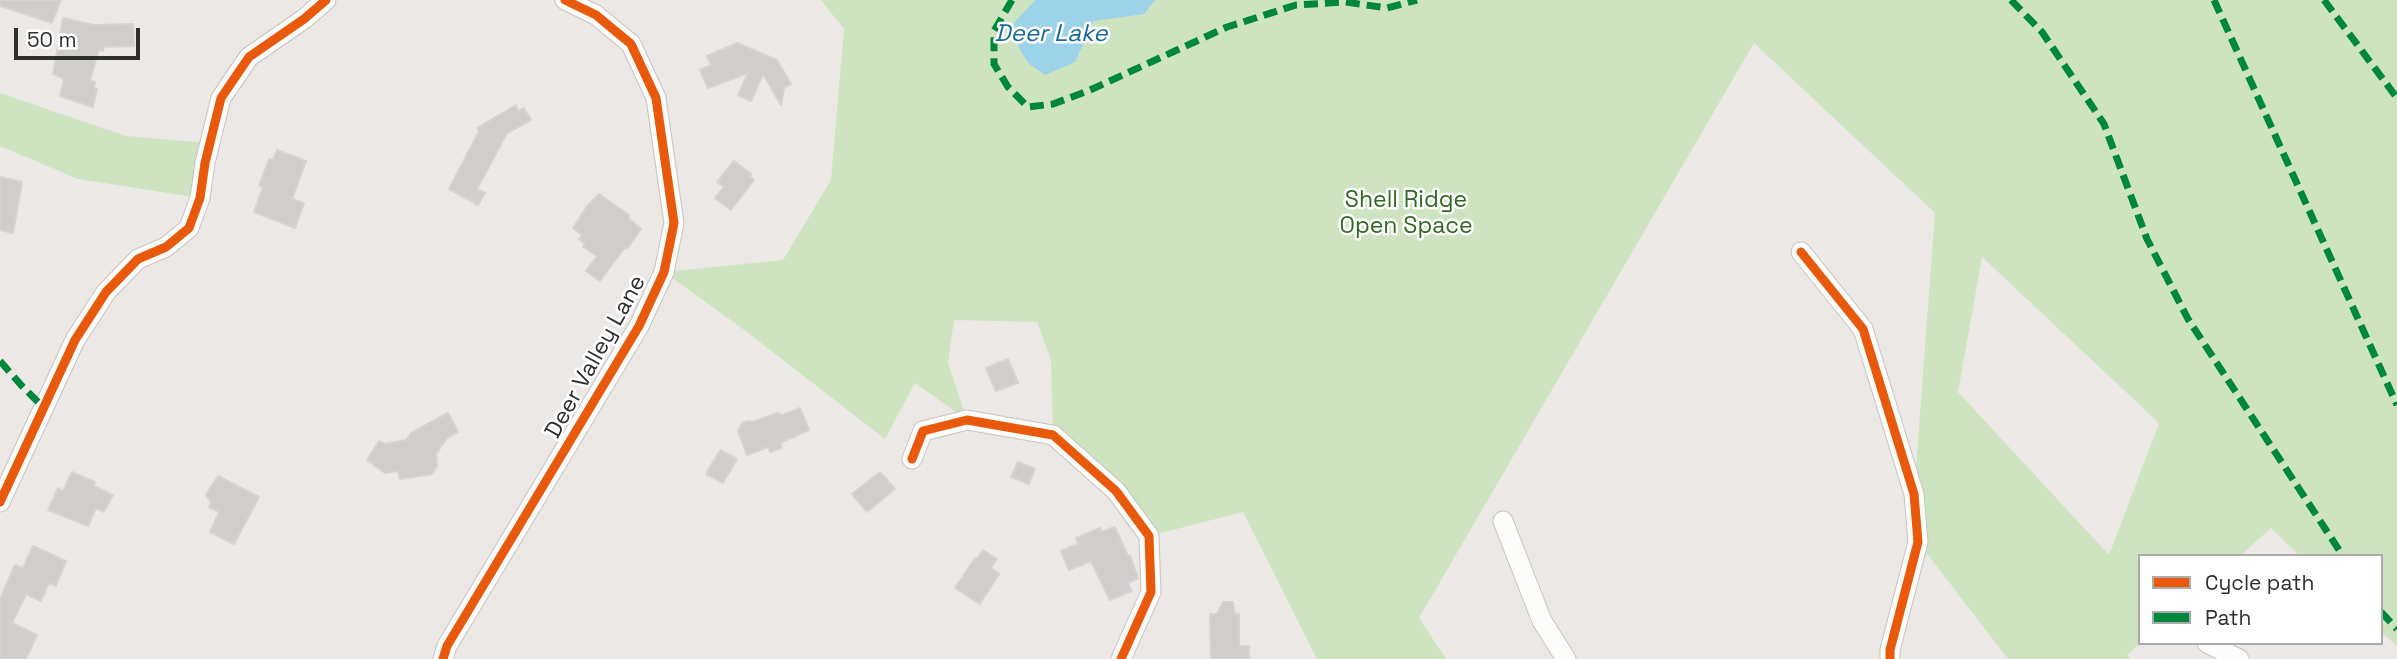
<!DOCTYPE html>
<html>
<head>
<meta charset="utf-8">
<style>
	body { margin:0 }
	#map { position:relative; width:2397px; height:659px; overflow:hidden; background:#ebe8e5; font-family:"Space Grotesk",sans-serif }
	canvas { display:block }
	.legend { position:absolute; left:2138px; top:554px; width:245px; height:91px; box-sizing:border-box; background:#fff; border:2px solid #ababab; margin:0; padding:9px 12px; list-style:none; font-size:21px; color:#2e2e2e }
	.legend li { display:flex; align-items:center; gap:14px; height:35px }
	.legend b { width:35px; border:2px solid #ababab }
	.scale { position:absolute; left:14px; top:28px; width:126px; height:32px; box-sizing:border-box; border:4px solid #2e2e2e; border-top:0; padding-left:9px; font-size:21px; line-height:24px; white-space:nowrap; color:#2e2e2e; -webkit-text-stroke:5px #fff; paint-order:stroke }
</style>
</head>
<body>
<div id="map">
<canvas width="2397" height="659"></canvas>
<ul class="legend">
<li><b style="height:9px;background:#e8590c"></b>Cycle path</li>
<li><b style="height:9px;background:#00873e"></b>Path</li>
</ul>
<div class="scale">50 m</div>
</div>
<script>
const ctx = document.querySelector('canvas').getContext('2d');
ctx.lineJoin = 'round';
function paint(path, color) {
  ctx.fillStyle = color;
  ctx.fill(path, 'evenodd');
}
function toPath(rows) {
  const path = new Path2D();
  for (const r of rows) {
    path.moveTo(r[0], r[1]);
    for (let i = 2; i < r.length; i += 2) path.lineTo(r[i], r[i + 1]);
  }
  return path;
}
function strokePath(path, color, width, dash) {
  ctx.strokeStyle = color;
  ctx.lineWidth = width;
  ctx.lineCap = dash ? 'butt' : 'round';
  ctx.setLineDash(dash || []);
  ctx.stroke(path);
}
function drawText(font, color, halo, rows, align = 'center') {
  ctx.font = font + ' "Space Grotesk",sans-serif';
  ctx.lineWidth = 5;
  ctx.setLineDash([]);
  ctx.textBaseline = 'middle';
  ctx.strokeStyle = halo;
  ctx.fillStyle = color;
  for (const [text, x, y, turn = 0] of rows) {
    ctx.save();
    ctx.translate(x, y);
    ctx.rotate((+turn || 0) * Math.PI / 180);
    ctx.textAlign = isNaN(turn) ? turn : align;
    if (halo) ctx.strokeText(text, 0, 0);
    ctx.fillText(text, 0, 0);
    ctx.restore();
  }
}
const green = toPath([
	[821,0,2397,0,2397,646,2381,632,2381,556,2300,556,2271,528,2240,556,2140,556,2140,643,2127,655,2130,659,2008,659,1918,542,1914,494,1935,213,1754,43,1419,618,1446,659,1317,659,1243,512,1149,536,1053,435,1051,360,1037,322,954,320,948,363,967,420,915,383,885,439,743,329,664,272,783,260,831,180,844,29],
	[1982,257,2159,423,2109,555,1958,392],
	[0,93,126,136,209,143,200,198,78,179,0,146]
]);
const water = toPath([
	[1035,0,1155,0,1144,14,1094,21,1075,62,1045,75,1028,63,1011,34,1014,23]
]);
const building = toPath([
	[0,0,61,0,52,23,0,6,0,0],
	[63,18,94,25,133,24,134,46,104,47,103,51,99,49,90,81,95,82,94,88,97,89,93,107,60,96,64,78,53,74,63,18],
	[737,43,777,60,791,84,784,88,781,105,763,74,751,101,738,95,748,73,708,88,700,70,711,65,707,56,737,43],
	[516,105,518,111,524,108,531,120,507,133,477,189,485,193,478,205,449,189,479,131,477,128,516,105],
	[277,150,306,161,292,199,304,203,295,228,254,212,263,187,259,186,269,159,273,160,277,150],
	[734,161,751,174,749,176,754,180,731,210,715,198,724,187,717,182,734,161],
	[0,177,22,182,13,233,0,230,0,177],
	[599,194,629,215,628,218,641,229,627,249,625,247,600,281,586,271,597,256,583,247,585,244,579,239,582,235,573,228,587,206,599,194],
	[1008,359,1018,383,996,391,986,368,1008,359],
	[800,408,809,430,780,443,782,448,770,452,768,447,747,455,738,431,742,423,749,421,752,422,777,413,782,415,800,408],
	[448,413,458,432,447,438,436,454,437,466,432,474,400,479,398,471,385,473,367,460,379,441,385,444,406,440,411,433,448,413],
	[720,450,737,459,723,483,706,474,720,450],
	[1018,462,1035,469,1029,484,1011,477,1018,462],
	[72,472,95,482,94,486,113,495,104,512,96,508,88,526,48,510,58,488,63,491,72,472],
	[880,472,895,489,867,512,852,494,880,472],
	[218,476,259,497,234,544,210,532,219,512,209,507,211,503,206,495,218,476],
	[1115,527,1128,556,1130,555,1138,578,1128,583,1132,591,1110,600,1091,561,1069,570,1061,551,1078,544,1076,538,1100,528,1101,532,1115,527],
	[33,546,66,561,56,586,49,583,41,601,26,594,12,623,37,635,26,659,0,659,0,599,15,565,23,568,33,546],
	[983,550,997,559,991,568,999,574,980,604,955,588,975,558,977,559,983,550],
	[1223,602,1233,602,1235,614,1239,614,1239,646,1249,646,1249,659,1211,659,1210,614,1217,614,1223,602]
]);
const minor = toPath([
	[1801,252,1863,329,1914,494,1918,542,1890,650,1890,659],
	[912,459,923,431,967,420,1053,435,1116,491,1149,536,1151,592,1121,659],
	[0,502,75,340,106,292,138,259,166,247,189,228,200,198,205,163,221,98,249,57,304,19,326,0],
	[1503,521,1542,621,1566,659],
	[2207,643,2239,659],
	[443,659,447,646,639,326,664,272,674,223,656,98,631,44,596,15,565,0]
]);
const quiet = toPath([
	[1012,0,994,31,994,64,1008,87,1028,107,1053,104,1088,91,1227,27,1296,5,1345,2,1387,8,1417,0],
	[2011,0,2042,32,2104,124,2147,239,2188,319,2343,556],
	[2214,0,2397,405],
	[2324,0,2397,98],
	[0,361,21,385,44,408],
	[2381,612,2397,629]
]);
const cycleway = toPath([
	[1801,252,1863,329,1914,494,1918,542,1890,650,1890,659],
	[912,459,923,431,967,420,1053,435,1116,491,1149,536,1151,592,1121,659],
	[0,502,75,340,106,292,138,259,166,247,189,228,200,198,205,163,221,98,249,57,304,19,326,0],
	[443,659,447,646,639,326,664,272,674,223,656,98,631,44,596,15,565,0]
]);
const parkNames = [
	["Shell Ridge",1406,201],
	["Open Space",1406,227]
];
const streetNames = [
	["Deer Valley Lane",596,357,-61]
];
const waterNames = [
	["Deer Lake",1051,34]
];
paint(green, '#cee4c0');
paint(water, '#9dd3e8');
paint(building, '#d0cecb');
strokePath(building, '#d6d4d1', 2);
strokePath(minor, '#c6c4c4', 21);
strokePath(minor, '#fcfcfb', 19);
strokePath(quiet, '#00873e', 7, [14, 7]);
strokePath(cycleway, '#e8590c', 9);
drawText('23px', '#2e6920', '#fff', parkNames);
drawText('23px', '#2e2e2e', '#fff', streetNames);
drawText('italic 24px', '#166a9a', '#fff', waterNames);
</script>
</body>
</html>
